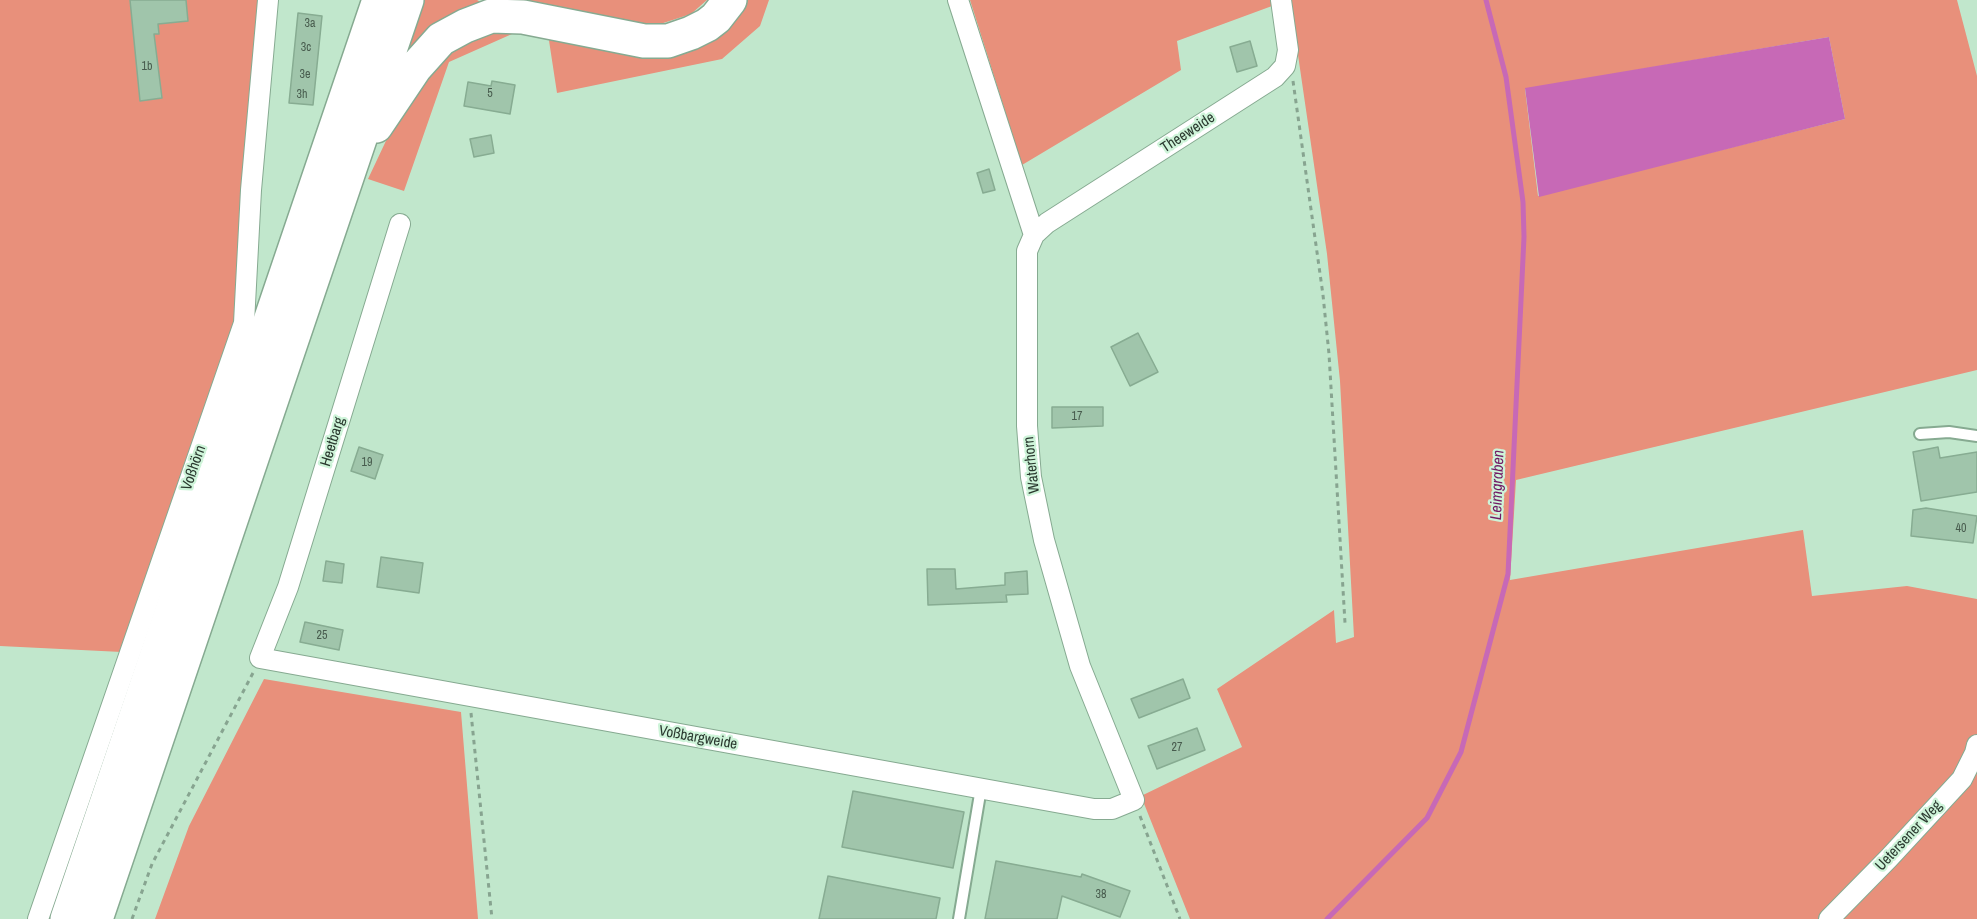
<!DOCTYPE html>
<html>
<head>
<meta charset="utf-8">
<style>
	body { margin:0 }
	canvas { display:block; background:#c1e7cc }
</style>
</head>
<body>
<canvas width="1977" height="919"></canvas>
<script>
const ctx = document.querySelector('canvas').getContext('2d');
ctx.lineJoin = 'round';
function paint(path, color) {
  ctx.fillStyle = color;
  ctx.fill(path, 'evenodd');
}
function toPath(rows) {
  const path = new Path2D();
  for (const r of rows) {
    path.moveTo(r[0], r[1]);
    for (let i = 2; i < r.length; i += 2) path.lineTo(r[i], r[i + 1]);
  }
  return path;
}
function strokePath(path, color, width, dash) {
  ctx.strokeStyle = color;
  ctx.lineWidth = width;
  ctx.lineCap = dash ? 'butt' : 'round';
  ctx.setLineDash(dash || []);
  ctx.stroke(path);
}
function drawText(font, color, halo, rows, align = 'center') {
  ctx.font = font + ' "Archivo Narrow",sans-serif';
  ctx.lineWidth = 4.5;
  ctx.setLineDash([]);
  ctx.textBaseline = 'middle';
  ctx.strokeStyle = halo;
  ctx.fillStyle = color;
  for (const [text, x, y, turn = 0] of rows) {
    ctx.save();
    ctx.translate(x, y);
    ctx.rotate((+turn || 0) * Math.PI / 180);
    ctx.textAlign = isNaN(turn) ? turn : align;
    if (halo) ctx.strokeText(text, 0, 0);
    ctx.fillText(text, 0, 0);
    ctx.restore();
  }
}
const green = toPath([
	[0,0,259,0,240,319,142,653,0,646],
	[418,0,477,0,493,9,383,99],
	[513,0,707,0,691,14,654,26,585,18,517,3],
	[743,0,769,0,760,26,722,59,557,93,548,34,512,34,449,62,404,191,368,179,409,92,441,50,472,31,516,25,555,32,620,51,672,49,707,35,738,9],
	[970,0,1272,0,1272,6,1177,41,1181,70,1022,165],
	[1290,0,1957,0,1977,76,1977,370,1516,480,1510,580,1803,530,1812,596,1907,586,1977,599,1977,919,1190,919,1141,796,1242,747,1217,689,1334,610,1336,643,1354,637,1340,381,1327,254],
	[1829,37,1845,119,1538,196,1525,89],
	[264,679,461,712,478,919,155,919,189,826]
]);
const water = toPath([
	[1829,37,1845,119,1539,197,1525,88]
]);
const stream = toPath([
	[1327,919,1427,818,1461,752,1508,574,1524,237,1523,202,1506,77,1486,0]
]);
const building = toPath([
	[130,0,186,0,188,21,158,24,159,34,154,34,162,98,140,101,130,0],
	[298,13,322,16,313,105,289,103,298,13],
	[1250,41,1257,66,1237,72,1230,47,1250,41],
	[492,81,515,85,510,114,464,106,468,82,491,86,492,81],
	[491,135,494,153,474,157,470,139,491,135],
	[989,169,995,190,983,193,977,173,989,169],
	[1138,333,1158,372,1130,386,1111,347,1138,333],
	[1052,407,1103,407,1103,426,1052,428,1052,407],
	[359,447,383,455,375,479,351,471,359,447],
	[1938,447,1940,458,1977,452,1977,492,1921,501,1913,452,1938,447],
	[1926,508,1977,516,1973,543,1911,536,1913,510,1926,508],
	[381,557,423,563,419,593,377,587,381,557],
	[326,561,344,564,342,583,323,581,326,561],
	[927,569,955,569,956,589,1005,585,1005,573,1027,571,1028,594,1006,595,1007,602,928,605,927,569],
	[305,622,343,630,339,650,300,642,305,622],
	[1183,679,1190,698,1139,718,1131,699,1183,679],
	[1197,728,1205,750,1157,769,1148,746,1197,728],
	[853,791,964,812,953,868,842,847,853,791],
	[996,861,1081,877,1082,874,1130,891,1120,917,1062,896,1057,919,985,919,996,861],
	[828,876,940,898,936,919,819,919,828,876]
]);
const path = toPath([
	[1293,81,1323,295,1329,354,1345,623],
	[471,713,492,919],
	[1140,816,1180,919],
	[132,919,152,864,253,673]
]);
const service = toPath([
	[1920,434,1949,432,1977,436],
	[959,919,981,788]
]);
const minor = toPath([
	[400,224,288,587,260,658,1094,809,1112,809,1134,800,1080,666,1044,540,1031,477,1027,426,1027,251,1034,235,958,0],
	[1034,235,1047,223,1275,77,1285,66,1288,50,1281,0],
	[38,919,244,323,251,190,268,0],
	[1829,919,1889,858,1962,779,1975,753,1977,745]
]);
const trunk = toPath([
	[376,126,415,68,441,39,465,26,491,16,523,17,644,41,668,41,691,33,707,25,716,18,730,0],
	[67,919,379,0],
	[96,919,407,0]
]);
const numberNames = [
	["3a",310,24],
	["3c",306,48],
	["1b",147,67],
	["3e",305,75],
	["5",490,94],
	["3h",302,95],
	["17",1077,417],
	["19",367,463],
	["40",1961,529],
	["25",322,636],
	["27",1177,748],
	["38",1101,895]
];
const streetNames = [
	["Theeweide",1188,133,-33],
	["Heetbarg",333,442,-73],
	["Waterhorn",1032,465,-96],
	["Voßhörn",194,468,-71],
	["Voßbargweide",698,738,10],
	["Uetersener Weg",1909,836,-47]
];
const waterNames = [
	["Leimgraben",1498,485,-88]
];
paint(green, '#e8907b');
paint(water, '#c769b6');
strokePath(stream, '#c769b6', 5);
paint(building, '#a0c5ab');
strokePath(building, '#87ac92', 1.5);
strokePath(service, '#86aa91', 14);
strokePath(minor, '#86aa91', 22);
strokePath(trunk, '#86aa91', 36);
strokePath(path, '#87a490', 3, [4.5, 4.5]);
strokePath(service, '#fff', 10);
strokePath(minor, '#fff', 20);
strokePath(trunk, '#fff', 33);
drawText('12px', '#485c4e', null, numberNames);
drawText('15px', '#2a392f', '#cef4d9', streetNames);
drawText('italic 16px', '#721c66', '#cef4d9', waterNames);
</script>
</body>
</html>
